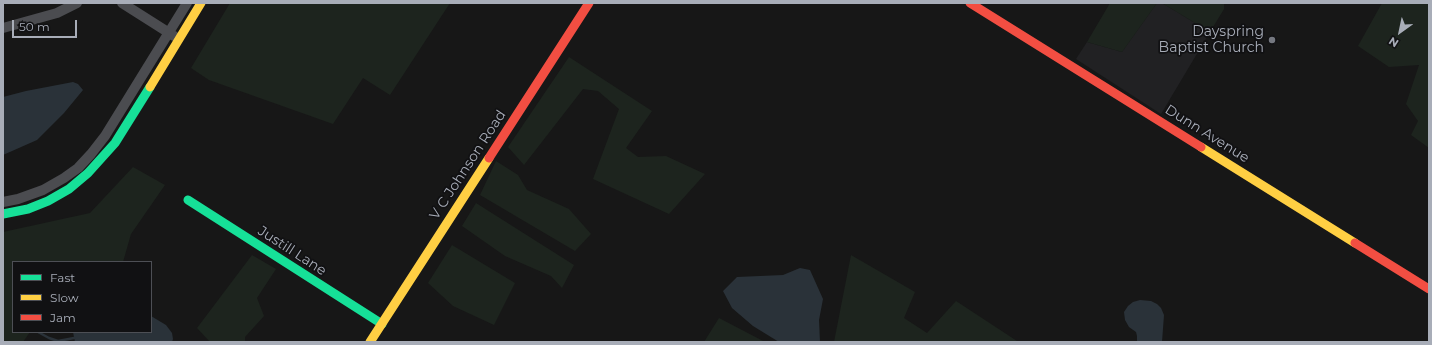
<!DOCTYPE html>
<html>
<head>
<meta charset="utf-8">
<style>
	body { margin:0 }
	#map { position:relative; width:1432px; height:345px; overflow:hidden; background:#171717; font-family:Montserrat,sans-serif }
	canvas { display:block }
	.frame { position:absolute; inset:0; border:4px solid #a8adb8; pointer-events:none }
	.legend { position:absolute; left:12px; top:261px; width:140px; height:72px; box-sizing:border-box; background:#111113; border:1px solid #4d4f55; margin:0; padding:5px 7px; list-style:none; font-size:12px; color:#a8adb8 }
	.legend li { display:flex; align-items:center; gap:8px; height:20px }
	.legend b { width:20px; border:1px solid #4d4f55 }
	.north { position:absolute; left:1380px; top:12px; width:40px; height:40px; -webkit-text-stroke:3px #111113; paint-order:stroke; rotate:213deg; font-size:11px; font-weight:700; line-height:16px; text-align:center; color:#a8adb8 }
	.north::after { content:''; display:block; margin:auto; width:14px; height:18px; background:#a8adb8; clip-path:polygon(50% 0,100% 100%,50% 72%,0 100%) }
	.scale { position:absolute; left:12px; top:20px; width:65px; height:18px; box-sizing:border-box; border:2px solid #a8adb8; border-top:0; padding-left:5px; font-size:12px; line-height:14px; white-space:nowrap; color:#a8adb8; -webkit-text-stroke:3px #111113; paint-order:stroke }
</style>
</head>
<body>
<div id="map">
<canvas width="1432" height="345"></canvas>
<div class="frame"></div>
<ul class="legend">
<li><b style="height:5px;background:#16e098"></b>Fast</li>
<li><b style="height:5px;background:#ffcf43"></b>Slow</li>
<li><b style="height:5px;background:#f24e42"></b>Jam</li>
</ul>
<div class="north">N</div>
<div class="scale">50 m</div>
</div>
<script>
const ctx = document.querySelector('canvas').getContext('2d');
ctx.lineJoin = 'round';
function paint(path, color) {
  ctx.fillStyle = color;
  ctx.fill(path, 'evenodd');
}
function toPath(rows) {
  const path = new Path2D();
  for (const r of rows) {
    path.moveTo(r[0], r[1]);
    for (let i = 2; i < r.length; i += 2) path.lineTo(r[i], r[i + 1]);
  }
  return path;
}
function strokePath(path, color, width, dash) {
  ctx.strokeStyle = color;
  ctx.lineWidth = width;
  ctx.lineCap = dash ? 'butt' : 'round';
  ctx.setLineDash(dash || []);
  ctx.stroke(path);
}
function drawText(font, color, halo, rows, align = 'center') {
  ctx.font = font + ' Montserrat,sans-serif';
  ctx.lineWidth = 3.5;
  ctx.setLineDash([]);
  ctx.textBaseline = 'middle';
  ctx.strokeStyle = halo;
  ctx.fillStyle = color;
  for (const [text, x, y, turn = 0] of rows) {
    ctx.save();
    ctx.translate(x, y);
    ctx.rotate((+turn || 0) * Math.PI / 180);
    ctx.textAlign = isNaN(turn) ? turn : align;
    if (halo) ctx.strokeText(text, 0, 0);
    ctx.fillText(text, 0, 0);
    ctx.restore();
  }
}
const built = toPath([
	[1157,3,1162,3,1210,32,1161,114,1076,59,1087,42,1122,52]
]);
const green = toPath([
	[230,3,450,3,390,95,363,78,333,124,209,80,191,68],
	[1110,3,1157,3,1122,52,1087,42],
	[1162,3,1224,3,1224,9,1210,32],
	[1382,3,1429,3,1429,148,1411,135,1418,121,1406,104,1419,65,1389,67,1358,46],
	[569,57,652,111,626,148,638,157,666,156,705,174,669,214,593,179,619,109,598,91,583,89,524,165,508,147],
	[496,161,518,175,527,190,569,209,591,234,575,251,480,195],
	[133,167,165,185,131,234,123,262,13,262,13,332,30,332,23,342,3,342,3,232,90,213],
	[476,203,574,265,562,288,551,276,505,256,462,226],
	[452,245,515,283,494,325,453,306,428,283],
	[252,255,276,269,257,298,264,316,245,337,245,342,210,342,197,328],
	[851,255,915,292,904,318,927,333,956,301,1017,341,1017,342,834,342],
	[719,318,765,342,704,342]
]);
const water = toPath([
	[73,82,78,84,83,90,64,113,37,140,3,155,3,97,26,91],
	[800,268,810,270,823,299,819,320,820,342,779,342,753,326,732,308,723,291,737,277,783,275],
	[1140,300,1151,301,1157,304,1161,308,1164,315,1162,342,1137,342,1137,336,1136,332,1129,327,1125,320,1124,312,1128,306,1133,302],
	[151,316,166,325,172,333,173,339,172,342,75,342,73,332,151,332]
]);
const stream = toPath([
	[38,332,49,338,58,341,74,338]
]);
const street = toPath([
	[122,3,174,36],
	[3,28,57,13,77,3],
	[3,202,18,199,43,190,64,178,78,168,91,154,105,136,187,3]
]);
const fast = toPath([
	[188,200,382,324],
	[3,214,28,209,48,201,69,189,88,173,115,143,150,87]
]);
const slow = toPath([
	[150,87,201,3],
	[1201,147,1355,243],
	[370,342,489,158]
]);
const jam = toPath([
	[970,3,1201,147],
	[489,158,589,3],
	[1355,243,1429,289]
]);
const markers = [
	[1272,40,4,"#757880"]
];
const poiNames = [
	["Dayspring",1264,32],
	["Baptist Church",1264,48]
];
const streetNames = [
	["Dunn Avenue",1207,134,32],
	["V C Johnson Road",468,165,-57],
	["Justill Lane",292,251,33]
];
paint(built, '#212123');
paint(green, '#1d241e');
paint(water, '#2a3239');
strokePath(stream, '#2a3239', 2.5);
strokePath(street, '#4b4c50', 10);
strokePath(fast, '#16e098', 9);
strokePath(slow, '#ffcf43', 9);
strokePath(jam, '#f24e42', 9);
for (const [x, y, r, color] of markers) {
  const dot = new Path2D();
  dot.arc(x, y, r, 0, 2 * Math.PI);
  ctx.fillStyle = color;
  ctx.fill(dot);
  strokePath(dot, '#111113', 1.5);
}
drawText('14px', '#a8adb8', '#111113', poiNames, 'right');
drawText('14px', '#a8adb8', '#111113', streetNames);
</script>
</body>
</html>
